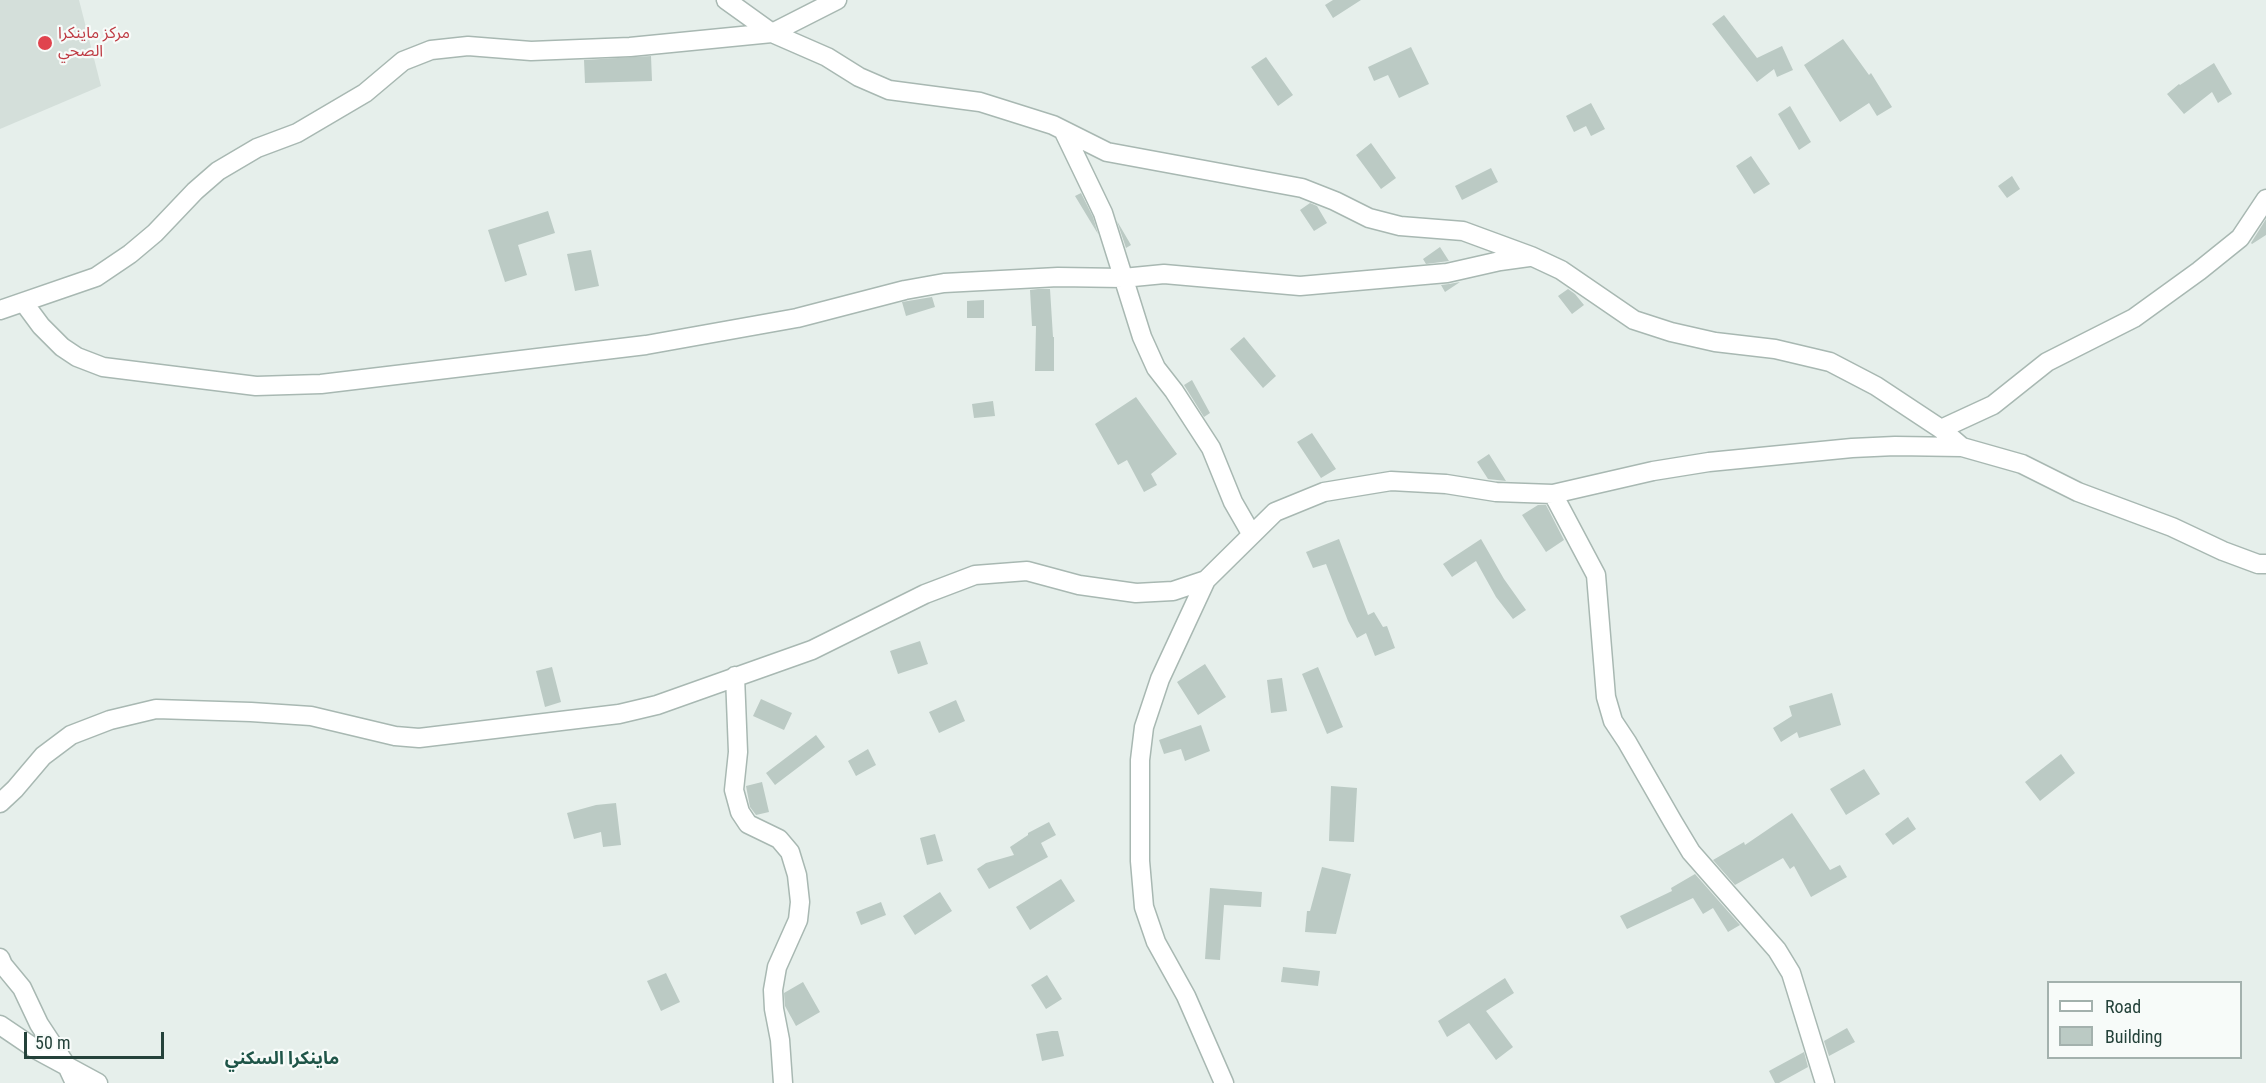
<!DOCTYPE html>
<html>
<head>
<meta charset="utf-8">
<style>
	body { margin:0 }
	#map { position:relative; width:2266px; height:1083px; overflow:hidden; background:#e6efeb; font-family:"Roboto Condensed",sans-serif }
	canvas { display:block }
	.legend { position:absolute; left:2047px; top:981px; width:195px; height:78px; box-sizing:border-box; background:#f7fbf9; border:2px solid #a3b1ad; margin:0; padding:8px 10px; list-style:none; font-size:18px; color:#24423a }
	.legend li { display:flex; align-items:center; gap:12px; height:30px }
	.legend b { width:30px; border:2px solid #a3b1ad }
	.scale { position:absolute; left:24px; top:1032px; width:140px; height:27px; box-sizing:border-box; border:3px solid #24423a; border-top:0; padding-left:8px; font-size:18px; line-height:21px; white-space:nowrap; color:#24423a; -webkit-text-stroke:4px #f7fbf9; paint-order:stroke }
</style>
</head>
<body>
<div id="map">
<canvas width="2266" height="1083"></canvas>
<ul class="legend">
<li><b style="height:8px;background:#fff"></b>Road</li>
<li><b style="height:16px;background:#bbcac4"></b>Building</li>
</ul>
<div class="scale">50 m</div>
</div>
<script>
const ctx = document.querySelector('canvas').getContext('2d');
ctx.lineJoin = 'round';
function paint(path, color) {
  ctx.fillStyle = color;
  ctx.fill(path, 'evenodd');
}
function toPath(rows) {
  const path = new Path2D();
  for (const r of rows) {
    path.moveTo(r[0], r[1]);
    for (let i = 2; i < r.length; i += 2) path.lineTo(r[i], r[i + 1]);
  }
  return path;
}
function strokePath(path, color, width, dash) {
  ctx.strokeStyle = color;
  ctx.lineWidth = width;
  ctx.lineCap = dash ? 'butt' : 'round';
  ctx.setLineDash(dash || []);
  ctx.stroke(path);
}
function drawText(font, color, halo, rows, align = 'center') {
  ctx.font = font + ' "Roboto Condensed","Noto Sans Arabic",sans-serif';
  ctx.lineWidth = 4.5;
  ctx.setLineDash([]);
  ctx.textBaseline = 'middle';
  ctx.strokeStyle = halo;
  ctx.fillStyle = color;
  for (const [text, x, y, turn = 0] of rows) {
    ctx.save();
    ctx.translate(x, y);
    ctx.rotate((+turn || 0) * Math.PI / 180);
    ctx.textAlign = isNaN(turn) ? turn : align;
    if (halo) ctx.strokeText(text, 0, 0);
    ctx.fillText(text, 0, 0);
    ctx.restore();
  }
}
const built = toPath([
	[0,0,79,0,101,86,0,129]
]);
const building = toPath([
	[1333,0,1361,0,1333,18,1325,5],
	[1724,15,1757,58,1782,46,1793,70,1777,77,1774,69,1757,82,1712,24],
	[1843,39,1869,75,1871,73,1892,107,1877,116,1869,103,1840,122,1804,65],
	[1411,47,1429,84,1399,98,1388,75,1374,81,1368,67],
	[651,56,652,81,585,83,584,60],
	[1266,57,1293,95,1278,106,1251,67],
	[2214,63,2232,94,2218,103,2212,92,2184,114,2167,94,2179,84,2180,85],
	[1591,103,1605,129,1591,136,1586,126,1574,132,1566,116],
	[1790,106,1811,142,1799,150,1778,114],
	[1371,143,1396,178,1381,189,1356,155],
	[1751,156,1770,184,1754,194,1736,166],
	[1491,168,1498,182,1462,200,1455,186],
	[2012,176,2020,189,2007,198,1998,186],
	[1081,193,1093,217,1098,234,1075,196],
	[1310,203,1317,206,1327,223,1314,231,1300,210],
	[548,211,555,233,518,245,527,275,505,282,488,230],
	[2266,219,2266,235,2252,244,2251,243],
	[1117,221,1131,245,1126,248],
	[1440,247,1449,261,1426,264,1423,259],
	[591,250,599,286,575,291,567,254],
	[1460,282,1445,292,1441,285,1449,284],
	[1038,289,1050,289,1053,337,1054,337,1054,371,1035,371,1036,326,1032,326,1030,290],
	[1568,289,1575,294,1584,305,1572,314,1558,296],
	[932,297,935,307,906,316,902,302],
	[984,300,984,318,967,318,967,301],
	[1244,337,1276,376,1263,388,1230,349],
	[1192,380,1210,413,1204,417,1184,385],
	[1136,397,1177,454,1151,474,1157,485,1144,492,1127,460,1118,465,1095,424],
	[993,401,995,416,974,418,972,404],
	[1312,433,1336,469,1321,478,1297,442],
	[1489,454,1506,481,1488,479,1477,462],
	[1538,505,1546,505,1564,540,1546,552,1522,515],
	[1339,539,1368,615,1374,612,1383,627,1387,626,1395,648,1375,656,1366,633,1357,638,1348,621,1326,564,1313,568,1306,552],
	[1481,539,1504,579,1526,610,1513,619,1496,597,1476,561,1452,577,1443,564],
	[920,641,928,664,898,674,890,651],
	[1205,664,1226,697,1198,715,1177,682],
	[552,667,561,702,545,707,536,671],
	[1318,667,1343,727,1327,734,1302,674],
	[1282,678,1287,711,1271,713,1267,680],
	[1832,693,1841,725,1799,738,1797,732,1781,742,1773,728,1792,716,1789,706],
	[761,699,792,713,784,730,753,716],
	[956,700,965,721,939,733,929,712],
	[1201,725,1210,751,1185,761,1181,749,1164,754,1159,740],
	[816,735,825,747,775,785,766,773],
	[868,749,876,765,856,776,848,761],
	[2061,754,2075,773,2040,801,2025,782],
	[1864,769,1880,794,1846,815,1830,789],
	[762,782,769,812,756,815,750,807,746,786],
	[1331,786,1357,788,1354,842,1329,841],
	[616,803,621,845,603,847,601,832,574,839,567,813,596,805],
	[1792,813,1830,870,1840,865,1847,877,1811,897,1794,866,1790,869,1783,858,1735,885,1713,860,1744,842,1745,845],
	[1908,817,1916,829,1893,845,1885,834],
	[1049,822,1056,835,1041,843,1048,857,989,889,977,869,986,863,1014,855,1010,847,1028,835,1028,833],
	[935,834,943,861,927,865,920,838],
	[1322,867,1351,874,1336,934,1305,932,1307,911,1310,911],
	[1695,874,1740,925,1728,932,1713,908,1703,914,1693,898,1627,929,1620,916,1672,891,1671,888],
	[1061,879,1075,901,1030,930,1016,907],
	[1210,888,1262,892,1261,907,1224,905,1220,960,1205,959],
	[940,892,952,911,915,935,903,916],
	[881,902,886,915,861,925,856,912],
	[1283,967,1320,971,1318,986,1281,982],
	[666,973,680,1002,661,1011,647,981],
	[1047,975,1062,999,1046,1009,1031,985],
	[1505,978,1514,993,1486,1011,1513,1047,1496,1060,1469,1023,1447,1037,1438,1021],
	[803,982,820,1012,796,1026,785,1006,784,993],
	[1847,1028,1855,1042,1829,1056,1824,1041],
	[1052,1031,1058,1031,1064,1056,1042,1061,1036,1034],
	[1804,1052,1808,1067,1779,1083,1775,1083,1769,1071]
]);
const minor = toPath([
	[726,0,772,33,837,0],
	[1064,132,1103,213,1142,337,1156,368,1174,391,1211,448,1233,502,1252,535],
	[24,303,41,326,62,347,77,357,103,367,256,386,321,384,646,345,797,318,905,290,944,283,1058,277,1123,278,1164,274,1300,286,1447,273,1500,261,1529,257],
	[0,310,96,277,130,254,155,233,195,191,218,171,257,148,297,133,365,93,403,61,431,50,468,46,531,51,630,47,772,33,827,57,859,77,889,90,980,102,1053,125,1107,152,1302,188,1335,201,1369,218,1400,226,1463,231,1531,256,1561,270,1634,320,1671,332,1715,342,1775,349,1830,362,1876,386,1941,429,1962,447],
	[1941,429,1993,405,2047,362,2134,318,2199,271,2240,238,2266,199],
	[1553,494,1596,575,1606,697,1613,721,1627,742,1673,822,1691,852,1777,950,1791,973,1825,1083],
	[1206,580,1160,679,1144,727,1140,760,1140,861,1144,907,1156,942,1186,996,1224,1083],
	[735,676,738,752,734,790,740,812,748,824,779,839,790,852,797,875,800,902,798,920,777,967,773,990,774,1009,780,1040,783,1083],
	[0,803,15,789,43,756,71,735,110,720,156,709,251,712,311,716,395,736,419,738,619,714,657,705,812,650,925,594,975,575,1027,571,1079,585,1136,593,1173,591,1206,580,1275,512,1324,492,1391,481,1446,484,1496,492,1553,494,1653,471,1709,462,1852,448,1895,446,1962,447,2022,464,2078,492,2172,527,2223,551,2258,564,2266,564],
	[0,958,3,965,22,988,39,1024,68,1068,75,1083],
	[0,1025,37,1050,98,1083]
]);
const markers = [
	[45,43,8,"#e0444e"]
];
const healthNames = [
	["مركز ماينكرا",58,34],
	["الصحي",58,52]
];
const neighbourhoodNames = [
	["ماينكرا السكني",282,1059]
];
paint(built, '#d4dfda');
paint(building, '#bbcac4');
strokePath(minor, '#a8b8b2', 21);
strokePath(minor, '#fff', 18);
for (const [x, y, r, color] of markers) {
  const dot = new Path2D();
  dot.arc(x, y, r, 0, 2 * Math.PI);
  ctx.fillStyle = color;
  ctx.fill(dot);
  strokePath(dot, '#f7fbf9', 2);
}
drawText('16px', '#be3a42', '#f7fbf9', healthNames, 'left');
drawText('bold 18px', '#1f5548', '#f7fbf9', neighbourhoodNames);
</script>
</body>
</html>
